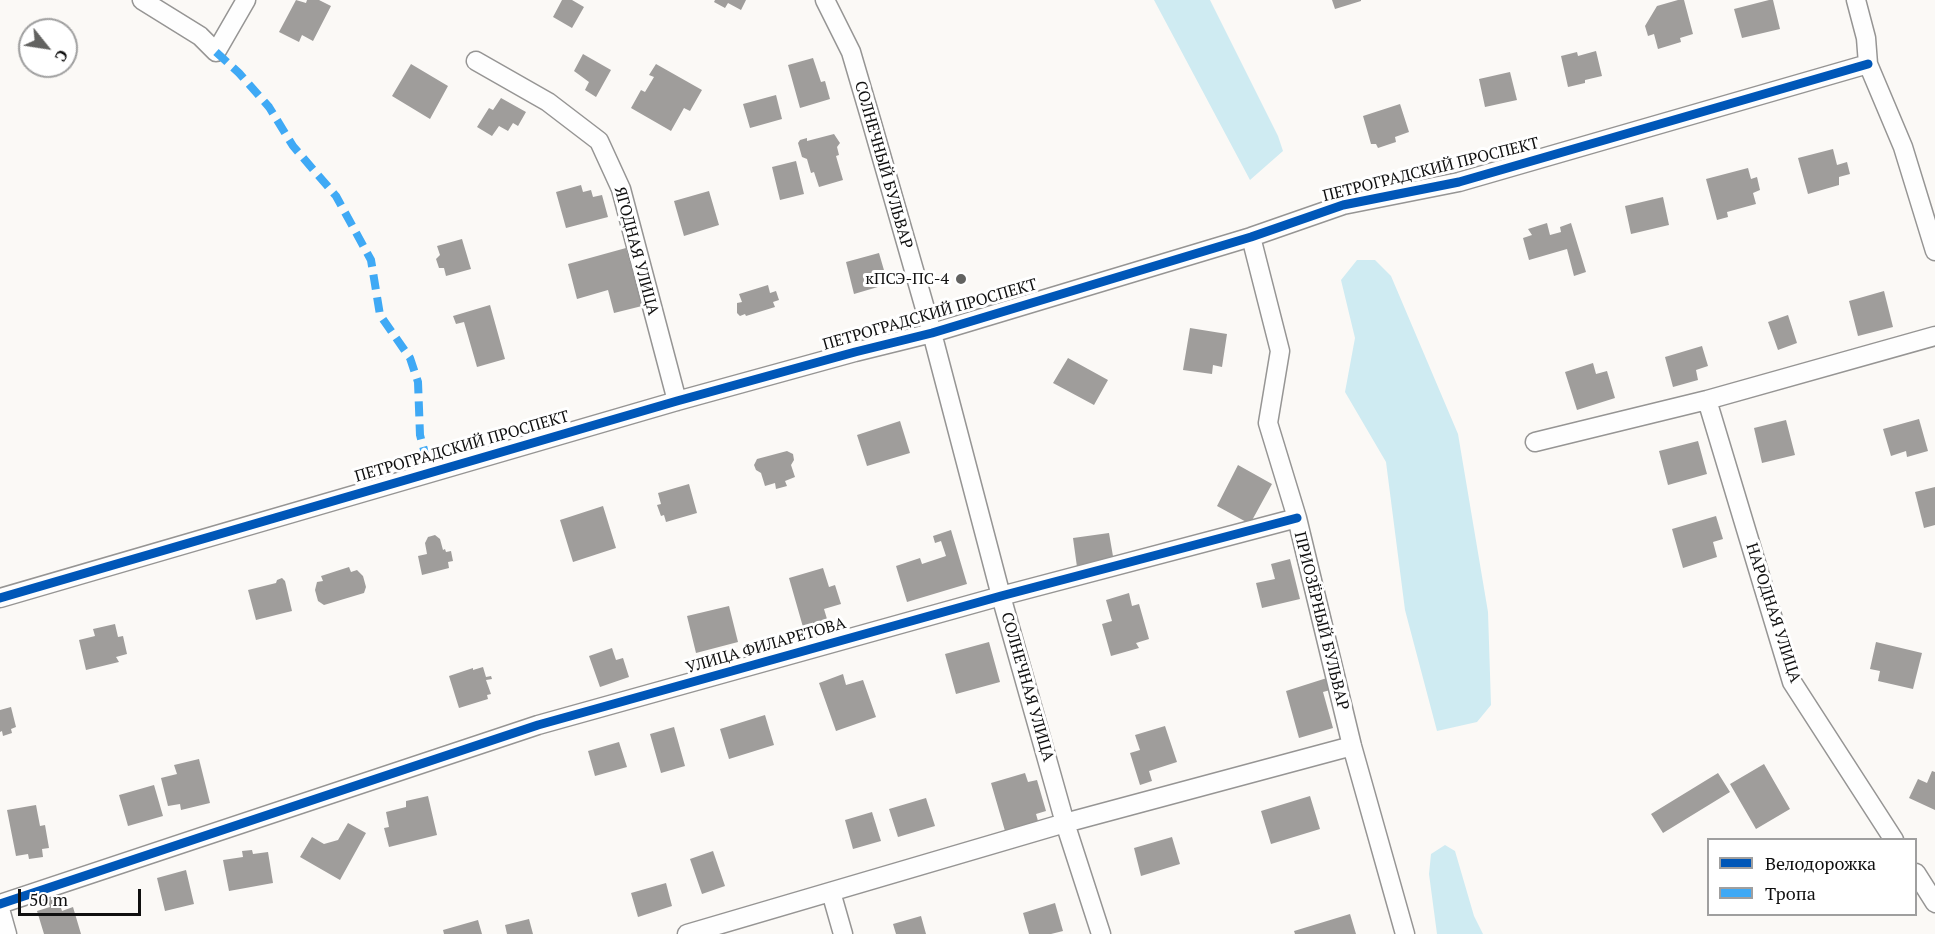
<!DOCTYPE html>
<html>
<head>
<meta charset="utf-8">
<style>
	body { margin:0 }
	#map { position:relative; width:1935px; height:934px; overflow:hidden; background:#fbf9f6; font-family:"PT Serif",serif }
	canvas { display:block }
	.legend { position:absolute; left:1707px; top:838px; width:210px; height:78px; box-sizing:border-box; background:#fff; border:2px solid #9f9f9f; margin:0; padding:8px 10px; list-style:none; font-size:18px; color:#101010 }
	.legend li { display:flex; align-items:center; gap:12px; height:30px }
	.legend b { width:30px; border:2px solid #9f9f9f }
	.north { position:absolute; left:18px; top:18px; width:60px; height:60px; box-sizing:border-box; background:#fff; border:2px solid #9f9f9f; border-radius:50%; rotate:120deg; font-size:16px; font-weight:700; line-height:24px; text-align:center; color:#101010 }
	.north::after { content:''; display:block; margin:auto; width:21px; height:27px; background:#626260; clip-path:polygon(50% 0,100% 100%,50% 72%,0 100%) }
	.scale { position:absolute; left:18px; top:889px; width:123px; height:27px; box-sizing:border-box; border:3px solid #101010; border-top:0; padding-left:8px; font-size:18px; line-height:21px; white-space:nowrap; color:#101010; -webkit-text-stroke:4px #fff; paint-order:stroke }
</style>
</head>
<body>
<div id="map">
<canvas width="1935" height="934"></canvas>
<ul class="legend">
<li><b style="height:8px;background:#0057b8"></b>Велодорожка</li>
<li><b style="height:8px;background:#3fa9f5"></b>Тропа</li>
</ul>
<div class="north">С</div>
<div class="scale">50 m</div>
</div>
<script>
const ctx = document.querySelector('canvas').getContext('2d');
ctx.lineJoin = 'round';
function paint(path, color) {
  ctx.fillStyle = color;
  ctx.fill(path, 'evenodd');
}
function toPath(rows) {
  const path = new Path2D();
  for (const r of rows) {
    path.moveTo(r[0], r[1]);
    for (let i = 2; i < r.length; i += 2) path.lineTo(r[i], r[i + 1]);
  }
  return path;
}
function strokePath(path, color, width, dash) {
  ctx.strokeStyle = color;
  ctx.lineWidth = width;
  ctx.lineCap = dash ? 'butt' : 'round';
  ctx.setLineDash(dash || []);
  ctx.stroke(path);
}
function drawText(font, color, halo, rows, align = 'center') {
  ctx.font = font + ' "PT Serif",serif';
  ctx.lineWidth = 6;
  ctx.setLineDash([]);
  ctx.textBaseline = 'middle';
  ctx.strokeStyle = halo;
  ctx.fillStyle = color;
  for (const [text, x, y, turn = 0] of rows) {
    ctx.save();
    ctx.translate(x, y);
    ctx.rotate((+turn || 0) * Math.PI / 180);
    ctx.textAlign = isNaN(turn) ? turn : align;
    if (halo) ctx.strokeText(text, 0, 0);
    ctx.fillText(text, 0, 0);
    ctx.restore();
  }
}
const water = toPath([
	[1154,0,1210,0,1278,136,1283,151,1250,180],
	[1357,260,1375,260,1391,276,1458,434,1488,612,1491,705,1477,722,1437,731,1405,610,1386,462,1345,392,1355,338,1341,280],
	[1445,845,1455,851,1474,916,1483,934,1437,934,1429,874,1431,854]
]);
const building = toPath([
	[296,0,306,3,307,0,319,0,331,6,313,41,302,35,299,42,279,32],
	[562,0,572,0,584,7,572,28,553,17],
	[715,0,746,0,741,10,728,3,725,8,714,2],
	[1332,0,1361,0,1361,1,1335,9],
	[1678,0,1684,0,1693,34,1680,38,1681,42,1658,49,1654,34,1648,36,1645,26,1657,6],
	[1769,0,1773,0,1780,29,1742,38,1734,9],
	[1596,51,1602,76,1585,80,1585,83,1568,87,1561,56,1577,52,1578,56],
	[583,54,611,70,596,97,585,90,589,82,574,71],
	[813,58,821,82,825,81,830,99,800,108,788,65],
	[411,64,448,86,430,119,392,96],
	[656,64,702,90,690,111,684,108,671,131,631,108,641,90,645,92,654,77,649,75],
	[1510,72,1517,100,1485,107,1479,79],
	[776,95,782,119,750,128,743,104],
	[501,98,526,112,518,126,513,123,508,131,499,126,492,136,477,127,489,108,493,110],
	[1400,104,1409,132,1395,137,1396,142,1378,148,1376,144,1371,144,1363,116],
	[834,134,840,143,837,147,839,155,836,156,843,180,819,187,814,172,811,173,807,159,802,157,798,143,800,140,807,138,807,141],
	[1833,149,1837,165,1847,162,1850,174,1839,177,1839,185,1808,194,1798,158],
	[796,161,804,194,780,200,772,167],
	[1748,168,1751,179,1757,177,1760,190,1753,193,1756,204,1727,212,1728,217,1717,220,1706,179],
	[581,185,583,192,591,190,593,197,602,195,608,217,566,228,556,192],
	[709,191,719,225,684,236,674,201],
	[1663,197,1669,225,1631,234,1625,206],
	[1547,223,1550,235,1561,232,1560,227,1571,223,1586,272,1574,276,1567,249,1529,260,1523,238,1532,235,1528,229],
	[462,239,471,269,446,276,444,268,439,268,436,259,440,255,437,246],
	[626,248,642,306,614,313,608,290,577,299,568,264],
	[879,253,888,284,854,294,846,262],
	[768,285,770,293,776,291,779,300,773,302,775,307,746,316,745,314,740,316,737,313,737,303,742,302,739,294],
	[1884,291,1893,327,1858,336,1849,301],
	[490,305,505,359,477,367,464,322,456,324,453,316],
	[1788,315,1797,343,1778,350,1768,322],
	[1190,328,1227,334,1222,367,1213,365,1212,374,1183,370],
	[1702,346,1708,366,1696,370,1698,380,1673,387,1665,357],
	[1068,358,1108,380,1094,405,1053,383],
	[1593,363,1596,374,1607,371,1615,398,1577,410,1565,372],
	[1919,419,1928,451,1907,457,1906,451,1891,456,1883,429],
	[1786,420,1795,455,1762,463,1754,428],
	[900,421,910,453,867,466,857,435],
	[1698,441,1707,474,1668,485,1659,451],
	[787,451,793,454,794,460,791,465,795,477,785,481,787,486,776,489,775,483,765,486,761,473,756,470,754,465,757,459],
	[1238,465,1272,484,1250,524,1217,506],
	[689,484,697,513,666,522,664,515,661,516,657,505,661,504,658,493],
	[1935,487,1935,525,1924,528,1915,492],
	[603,506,616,548,573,562,560,520],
	[1716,516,1723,539,1713,542,1717,557,1683,568,1672,529],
	[951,530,967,584,907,602,896,566,920,558,922,564,946,556,941,541,935,543,933,536],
	[1109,533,1114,562,1077,567,1073,538],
	[435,535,440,539,443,550,445,549,446,552,451,551,453,561,448,562,449,568,422,575,418,556,427,554,425,543,428,537],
	[1290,559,1300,599,1262,608,1256,583,1275,579,1271,564],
	[349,567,351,572,357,570,363,576,366,587,364,593,324,605,318,601,315,590,317,582,323,581,321,576],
	[823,568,829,587,835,585,841,604,824,609,827,619,803,627,789,578],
	[282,578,285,581,292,611,256,620,248,590,276,583,277,580],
	[1129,593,1132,606,1139,604,1149,639,1136,643,1139,648,1111,656,1102,624,1112,621,1106,600],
	[729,606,738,642,696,653,687,616],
	[115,624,118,637,123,636,127,654,116,657,119,662,86,670,79,640,95,636,93,629],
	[989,642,1000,682,956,694,945,654],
	[1876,642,1922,653,1913,689,1878,681,1880,671,1870,669],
	[612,648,616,660,623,658,629,677,600,687,589,656],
	[483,667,486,677,491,676,492,679,486,680,491,694,487,695,488,699,459,708,449,676,473,668,473,670],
	[843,674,846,685,863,680,876,717,836,731,819,683],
	[1330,677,1334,689,1323,692,1333,728,1299,738,1286,691],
	[11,707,16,727,11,729,12,733,3,736,2,731,0,732,0,710],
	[765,715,774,745,729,759,720,729],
	[1165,726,1177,762,1149,771,1152,781,1140,785,1130,753,1140,750,1135,735],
	[674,727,685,766,661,773,650,734],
	[619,742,627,767,595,776,588,751],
	[199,759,210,803,181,810,180,804,168,806,161,778,177,774,174,765],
	[1764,764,1790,809,1756,829,1730,784],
	[1932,771,1935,772,1935,810,1909,798,1918,779,1927,783],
	[1025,773,1028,782,1037,780,1046,811,1036,814,1038,821,1005,831,991,783],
	[1718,773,1730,792,1663,833,1651,814],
	[154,785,163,816,128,826,119,795],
	[428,796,437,835,389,847,384,828,389,827,386,812,406,807,406,801],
	[1310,796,1320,829,1271,844,1261,811],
	[926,798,935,826,898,837,889,809],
	[36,805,40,826,45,825,49,848,42,849,43,857,29,859,28,854,16,856,7,810],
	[872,812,881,841,853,849,845,820],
	[348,823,366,833,340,880,300,857,312,837,324,844,338,840],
	[1172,837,1180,864,1141,876,1134,848],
	[252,850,253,854,268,852,273,883,229,891,223,860,243,857,242,851],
	[713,851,725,886,702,894,690,859],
	[186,870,194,904,165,911,157,878],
	[666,883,672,906,638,917,631,893],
	[57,895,62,911,73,907,81,934,44,934,37,911,50,907,47,898],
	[1055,903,1063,931,1051,934,1029,934,1023,913],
	[1350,914,1356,934,1295,934,1294,931],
	[921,916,926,934,896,934,893,924],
	[529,919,533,934,507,934,505,925],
	[478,920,482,934,444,934,443,930]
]);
const street = toPath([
	[142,0,200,36,216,52,246,0],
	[825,0,851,52,871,120,932,333,1001,596,1065,823,1101,934],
	[1856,0,1866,38,1868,64,1903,147,1935,251],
	[476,61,548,102,599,141,621,189,677,401],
	[1251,237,1280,351,1268,423,1297,518,1352,746,1405,934],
	[1707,400,1792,682,1894,840],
	[1535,442,1707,400,1935,336],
	[0,598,677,401,855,352,932,333,1251,237,1343,205,1459,182,1868,64],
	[1916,873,1935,903],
	[831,892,843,934],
	[0,904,538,725,1001,596,1297,518],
	[0,909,7,934],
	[687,934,1065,823,1352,746]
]);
const quiet = toPath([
	[216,52,239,73,269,107,293,146,336,196,371,260,380,315,410,358,418,382,420,435,430,472]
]);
const cycleway = toPath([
	[0,598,677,401,855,352,932,333,1251,237,1343,205,1459,182,1868,64],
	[0,904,538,725,1001,596,1297,518]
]);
const markers = [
	[961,279,6,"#626260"]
];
const streetNames = [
	["СОЛНЕЧНЫЙ БУЛЬВАР",883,165,74],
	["ПЕТРОГРАДСКИЙ ПРОСПЕКТ",1431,170,-14],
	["ЯГОДНАЯ УЛИЦА",636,251,75],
	["ПЕТРОГРАДСКИЙ ПРОСПЕКТ",930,315,-16],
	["ПЕТРОГРАДСКИЙ ПРОСПЕКТ",462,447,-16],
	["НАРОДНАЯ УЛИЦА",1773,613,72],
	["ПРИОЗЁРНЫЙ БУЛЬВАР",1321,621,76],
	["УЛИЦА ФИЛАРЕТОВА",766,646,-16],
	["СОЛНЕЧНАЯ УЛИЦА",1027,687,74]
];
const poiNames = [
	["кПСЭ-ПС-4",949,279]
];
paint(water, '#cfebf2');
paint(building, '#9f9d9b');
strokePath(street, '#969594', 21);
strokePath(street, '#fefefe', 18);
strokePath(quiet, '#3fa9f5', 8, [15, 8]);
strokePath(cycleway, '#0057b8', 9);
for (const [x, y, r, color] of markers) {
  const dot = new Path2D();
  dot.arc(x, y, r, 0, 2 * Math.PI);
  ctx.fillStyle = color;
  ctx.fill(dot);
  strokePath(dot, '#fff', 2);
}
drawText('16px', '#101010', '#fff', streetNames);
drawText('16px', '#101010', '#fff', poiNames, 'right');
</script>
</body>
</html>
